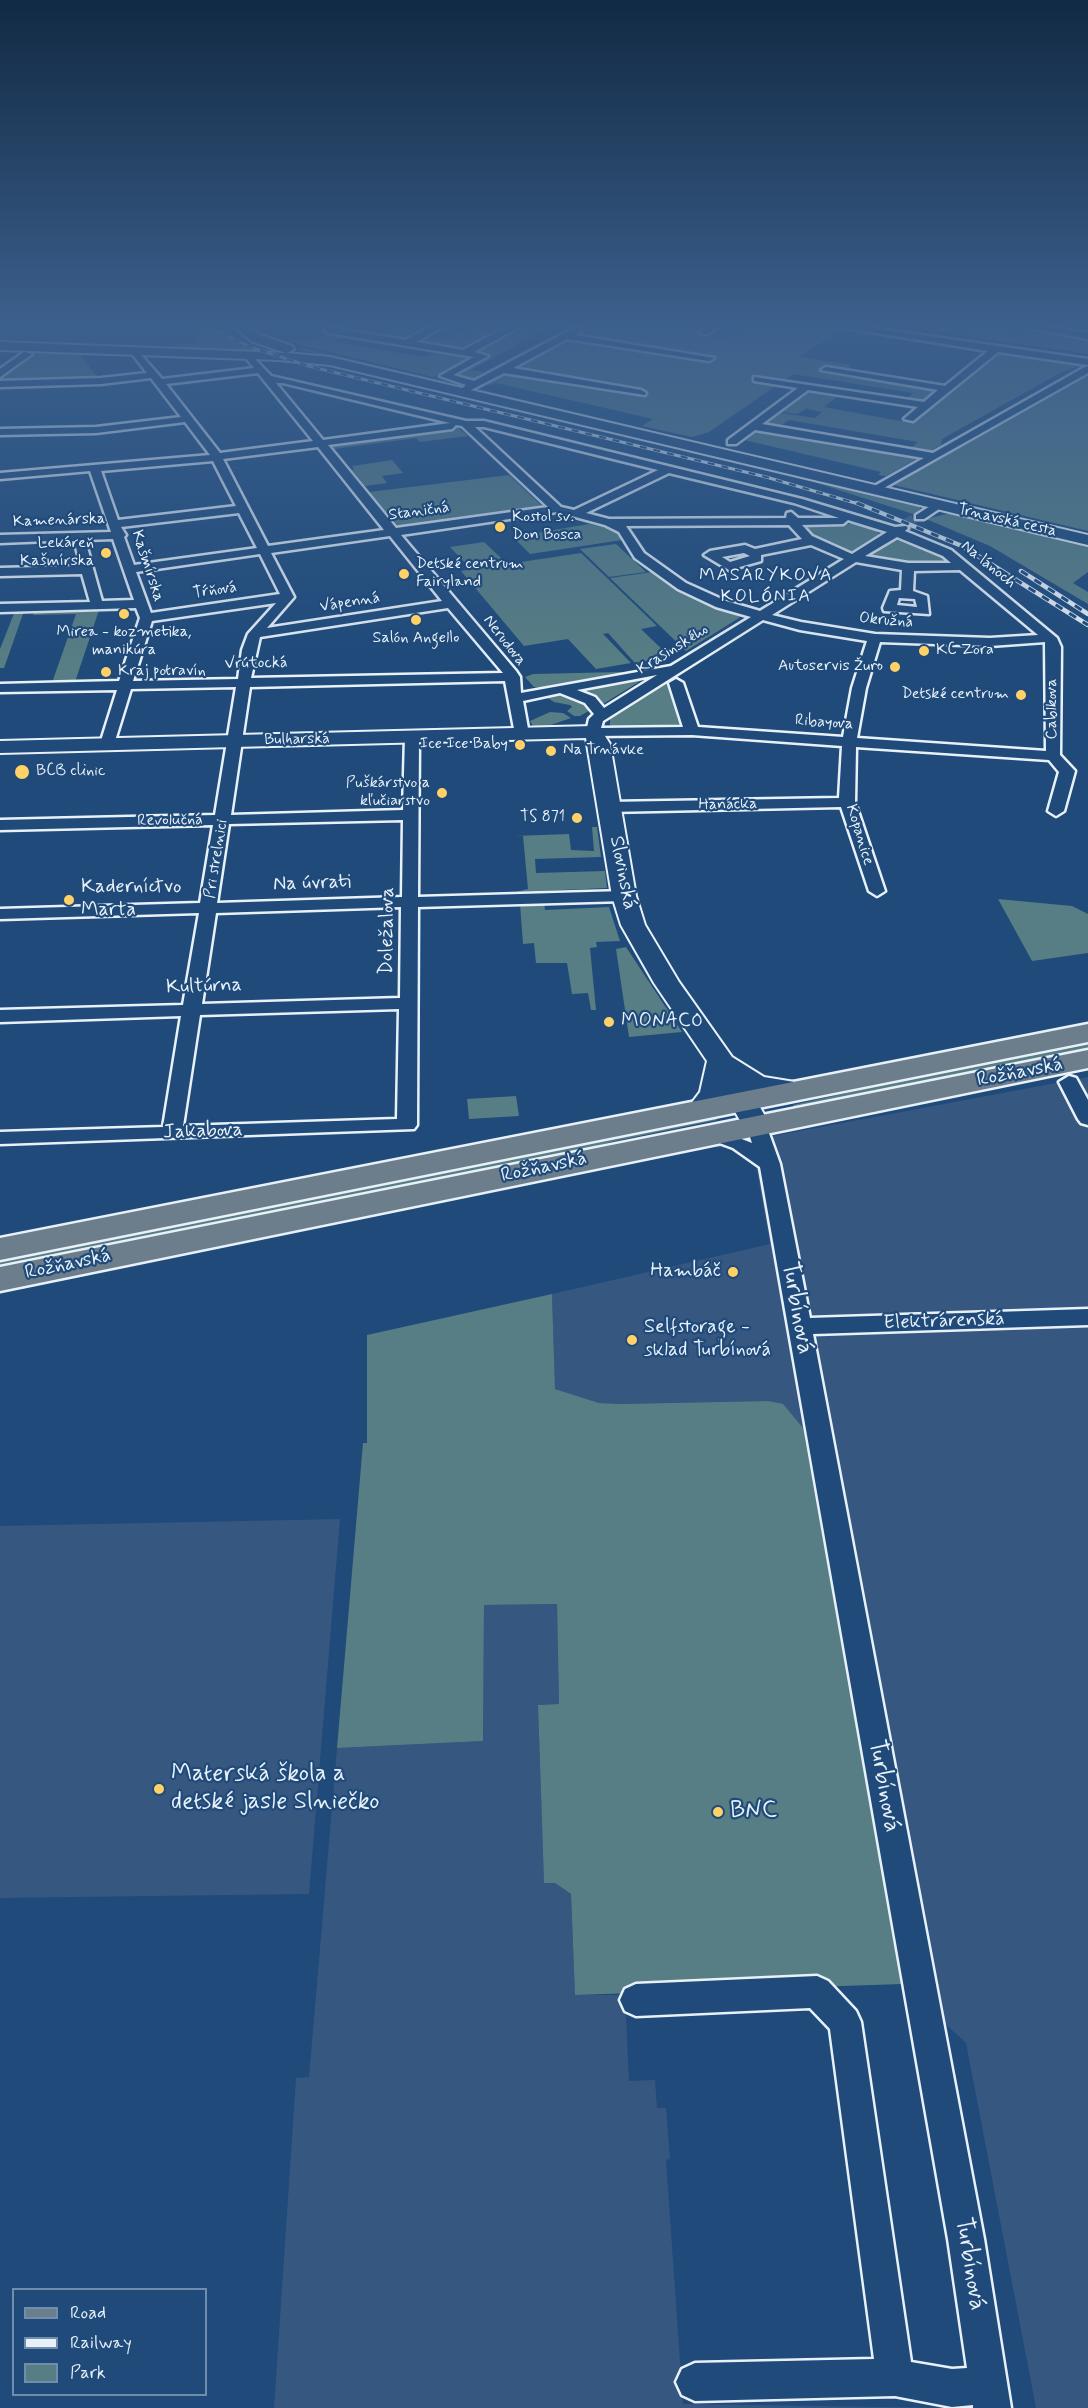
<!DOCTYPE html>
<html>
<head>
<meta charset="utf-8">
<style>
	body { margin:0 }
	#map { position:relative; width:1088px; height:2408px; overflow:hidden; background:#1f4a7a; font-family:Mynerve,sans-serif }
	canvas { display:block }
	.legend { position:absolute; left:12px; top:2288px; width:195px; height:108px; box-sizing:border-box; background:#1f4a7a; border:2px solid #6f8dac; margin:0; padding:8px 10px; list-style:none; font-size:18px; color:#e8f1f8 }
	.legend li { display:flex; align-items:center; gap:12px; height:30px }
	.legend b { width:30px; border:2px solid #6f8dac }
</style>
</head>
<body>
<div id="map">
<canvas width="1088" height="2408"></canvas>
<ul class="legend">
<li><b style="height:8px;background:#6c7d8c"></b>Road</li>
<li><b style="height:8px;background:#e8f1f8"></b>Railway</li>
<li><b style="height:16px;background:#577e84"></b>Park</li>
</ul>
</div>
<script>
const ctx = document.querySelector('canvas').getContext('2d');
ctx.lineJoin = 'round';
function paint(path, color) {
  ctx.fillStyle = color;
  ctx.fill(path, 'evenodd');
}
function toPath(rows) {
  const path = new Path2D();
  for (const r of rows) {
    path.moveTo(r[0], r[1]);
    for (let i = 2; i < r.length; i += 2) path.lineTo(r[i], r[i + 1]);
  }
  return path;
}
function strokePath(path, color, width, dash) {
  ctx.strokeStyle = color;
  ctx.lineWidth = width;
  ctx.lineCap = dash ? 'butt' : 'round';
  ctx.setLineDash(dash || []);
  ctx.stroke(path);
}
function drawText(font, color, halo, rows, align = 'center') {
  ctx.font = font + ' Mynerve,sans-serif';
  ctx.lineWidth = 4.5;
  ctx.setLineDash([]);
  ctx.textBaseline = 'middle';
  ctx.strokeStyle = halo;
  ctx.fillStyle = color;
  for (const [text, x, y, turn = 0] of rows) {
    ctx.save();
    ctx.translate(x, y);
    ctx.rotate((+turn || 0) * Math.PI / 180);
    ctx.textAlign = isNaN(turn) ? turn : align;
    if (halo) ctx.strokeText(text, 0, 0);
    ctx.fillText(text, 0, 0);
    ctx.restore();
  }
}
const built = toPath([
	[1088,1077,1088,2408,1036,2408,966,2043,902,1984,885,1891,768,1401,620,1404,599,1403,555,1389,552,1294,770,1244,756,1166,747,1155,735,1149,714,1147],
	[340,1519,309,1894,0,1898,0,1526],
	[557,1604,559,1704,538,1705,544,1882,555,1883,571,1894,575,1995,625,1995,629,2081,655,2080,657,2108,666,2108,670,2159,666,2160,683,2404,955,2408,274,2408,296,2078,309,2077,337,1748,483,1741,484,1605]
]);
const green = toPath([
	[188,327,207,327,260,352,172,349,175,344,198,343],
	[390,327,435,327,409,340,375,335],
	[471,327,503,327,465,346,469,348,466,349,418,341,428,337,447,339],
	[522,327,551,327,471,370,484,372,569,327,724,327,712,336,726,339,745,327,844,327,800,357,852,365,847,370,945,385,924,399,930,400,924,404,904,401,913,393,793,374,709,432,692,437,642,426,653,419,496,383,490,385,451,376,488,356,473,353],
	[902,327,999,327,1088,340,1088,354],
	[334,332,348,335,335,342,424,357,447,350,473,356,433,377,285,341,315,339],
	[304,348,465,386,457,387,296,349],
	[1005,352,1085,364,1060,373,942,439,941,445,927,453,896,449,901,446,912,447,918,442,789,420,782,425,797,428,793,431,762,424,775,412,815,418,822,412,807,409,811,406,797,414,776,411,807,390,816,389,842,393,824,407,911,423,992,354],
	[31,353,80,354,99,379,0,383,0,377],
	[312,361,920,504,920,509,913,514,811,481],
	[1088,374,1088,531,894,485,1070,386],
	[474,388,646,429,635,429,475,391],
	[458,428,468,436,420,442,416,438,334,449,331,445],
	[761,430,892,453,895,451,913,454,919,457,886,476,878,475,881,472,740,439,750,432],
	[392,460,403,473,382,476,387,483,365,486,352,470,354,469,352,466],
	[509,475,544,508,400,528,369,492],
	[950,513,1088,546,1088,572,1073,583,1088,592,1088,604,990,546,926,519],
	[589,524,615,530,622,540,530,554,513,537],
	[853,524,877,531,880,536,850,554,815,538,801,525],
	[893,540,907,541,952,559,951,565,892,563,865,558],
	[484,542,502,559,467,565,450,547],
	[616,544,646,572,609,577,580,549],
	[581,553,657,626,641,629,670,657,635,663,608,633,603,634,631,663,596,669,568,639,524,646,461,571],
	[652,572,687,592,737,612,740,615,739,618,686,651,610,578],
	[99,610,75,682,56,682,53,680,76,614,33,615,35,611],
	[15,611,24,611,4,668,0,668,0,649],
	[621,672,624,674,543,688,534,687,525,677,533,674],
	[639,678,642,680,603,704,595,697,572,690],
	[668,681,674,684,670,689,678,719,683,719,685,728,610,727,610,717],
	[556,693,582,698,592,709,580,716,574,716,567,711,572,707,570,705,554,702,543,695],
	[550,712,563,713,571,718,542,728,533,726,530,721],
	[592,827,597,827,601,857,535,859,536,873,605,871,607,888,516,892,528,889,523,836,514,836,569,834,571,850,594,851],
	[998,899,1072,906,1088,914,1088,953,1032,961],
	[544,903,545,910,609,907,620,941,596,942,597,947,590,948,596,1010,591,1010,588,993,572,994,567,963,536,963,534,943,523,944,520,904],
	[626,947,682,1032,629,1037,616,949],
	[1088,1039,1088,1052,796,1111,793,1105],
	[516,1096,519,1116,469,1119,467,1099],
	[716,1114,717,1120,615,1141,534,1163,0,1271,0,1255],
	[552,1294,555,1389,599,1403,620,1404,768,1401,783,1404,803,1428,902,1984,575,1995,571,1894,555,1883,544,1883,538,1705,559,1704,557,1604,484,1605,483,1741,337,1748,363,1443,367,1443,367,1335]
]);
const streetTunnel = toPath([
	[903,527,920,517]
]);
const street = toPath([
	[327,327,405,340,431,327,443,327,416,342,463,350,507,327,519,327,474,352,488,356,453,375,474,381,576,327,582,330,575,335,714,358,709,361,567,339,513,368,641,390,646,393,645,395,504,373,465,393,460,390,466,385,440,376,474,357,329,333,324,330,327,327],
	[706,327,717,327,708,334,702,334,700,332,706,327],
	[839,327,865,327,1088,359,1088,365,998,352,913,421,904,419,918,407,808,390,762,424,933,453,1085,367,1088,366,1088,373,875,493,871,492,871,488,924,458,755,430,736,444,728,444,728,440,798,388,754,381,754,377,924,402,938,390,821,370,826,367,945,386,988,351,839,327],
	[1024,327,1049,327,1088,333,1088,339,1024,327],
	[135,348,162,379,254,368,246,358,251,355,271,376,466,421,484,421,802,499,895,527,906,526,908,528,905,531,951,550,1057,638,1061,647,1060,755,1075,771,1064,811,1056,816,1048,811,1059,772,1049,760,856,747,855,802,885,891,877,896,869,891,841,807,609,812,601,807,609,802,839,798,842,746,692,735,593,736,586,732,589,719,594,714,585,703,560,693,523,701,529,734,522,738,515,734,505,681,250,687,231,815,403,810,405,737,412,733,419,737,418,897,624,891,632,896,624,901,418,907,417,1125,414,1129,0,1144,0,1132,163,1127,181,1016,0,1022,0,1010,183,1005,199,913,0,919,0,909,200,903,213,825,0,830,0,820,215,815,236,687,131,689,114,744,107,748,100,744,117,690,0,692,0,684,119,681,140,618,136,608,0,612,0,604,90,602,82,574,0,576,0,568,81,566,74,540,0,543,0,535,111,532,90,471,0,479,0,473,210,455,185,422,96,433,0,435,0,429,96,427,181,417,151,378,101,384,0,387,0,381,101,378,147,373,130,351,135,348],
	[258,373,313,441,220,453,166,384,258,373],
	[276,383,283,383,450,423,323,440,276,383],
	[456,425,462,426,548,507,396,528,328,445,452,429,456,425],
	[475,427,484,427,658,470,574,510,561,507,475,427],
	[318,447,384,530,268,546,223,459,318,447],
	[213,461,236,506,118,520,101,471,213,461],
	[669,473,794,503,839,518,798,518,791,512,787,513,786,518,609,519,586,513,669,473],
	[557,512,605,525,619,532,635,558,678,589,716,607,751,617,671,666,521,693,520,677,516,671,401,535,557,512],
	[239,513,257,548,134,565,124,537,126,535,121,527,239,513],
	[848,520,887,532,852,554,812,536,802,525,843,524,848,520],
	[789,525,802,539,755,549,745,545,710,551,704,555,729,570,761,561,761,555,811,545,844,559,760,611,726,601,686,583,644,553,626,526,789,525],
	[390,536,442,601,267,628,294,597,271,553,390,536],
	[897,537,943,556,951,563,908,563,865,556,897,537],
	[113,539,134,600,102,601,85,540,113,539],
	[744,553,750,556,730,562,722,557,744,553],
	[260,554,280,594,151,613,136,572,260,554],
	[856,562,902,570,901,590,890,591,883,608,884,611,929,614,927,596,913,591,914,571,960,570,1038,635,990,638,875,634,801,622,772,615,856,562],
	[899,598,915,599,917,607,897,605,899,598],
	[276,603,248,634,242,650,238,679,133,681,152,621,276,603],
	[448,608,503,673,251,678,260,637,448,608],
	[763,620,800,630,867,641,852,688,843,737,698,727,683,683,676,679,669,683,683,727,601,728,603,721,763,620],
	[880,642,990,646,1045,642,1046,751,857,738,866,688,880,642],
	[657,675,604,708,595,697,577,690,657,675],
	[403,820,402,897,217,903,229,824,403,820],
	[401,907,400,998,202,1004,216,913,401,907],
	[399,1009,397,1119,183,1126,200,1015,399,1009],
	[24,352,32,354,0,377,0,369,24,352],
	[935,503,945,505,924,519,916,519,916,515,935,503],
	[1069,1076,1076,1078,1088,1100,1088,1125,1081,1123,1078,1119,1059,1082,1069,1076],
	[756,1119,763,1121,766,1125,780,1164,810,1318,1088,1309,1088,1325,813,1334,984,2239,1011,2408,973,2408,973,2405,952,2407,895,2396,695,2401,682,2395,676,2382,682,2369,695,2363,874,2359,830,2029,810,2008,636,2016,625,2011,620,2000,625,1989,636,1984,817,1976,828,1981,856,2011,861,2022,911,2362,952,2369,967,2368,948,2239,760,1167,733,1148,706,1138,703,1134,706,1130,713,1128,752,1143,746,1125,749,1121,756,1119]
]);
const secondary = toPath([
	[235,327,250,327,261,335,292,346,294,349,287,353,330,357,1088,535,1088,545,330,365,278,360,0,350,0,342,286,353,251,341,235,327],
	[593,726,600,728,610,744,636,896,645,925,679,982,732,1057,764,1077,807,1084,811,1090,807,1096,797,1098,751,1091,770,1125,766,1131,756,1134,746,1131,726,1096,711,1115,701,1118,691,1115,687,1109,700,1092,707,1061,654,983,621,925,612,896,586,738,0,753,0,741,593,726]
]);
const primary = toPath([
	[1088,1024,1088,1042,0,1260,0,1238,1088,1024],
	[1088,1050,1088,1068,0,1291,0,1267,1088,1050]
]);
const railFar1 = toPath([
	[209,327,253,348,312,367,766,477,862,505]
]);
const rail = toPath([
	[857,503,962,546,1088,625],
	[1021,571,1088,614]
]);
const markers = [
	[500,527,6,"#ffd166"],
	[106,553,6,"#ffd166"],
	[404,574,6,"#ffd166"],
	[124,614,6,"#ffd166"],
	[416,620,6,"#ffd166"],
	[924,651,6,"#ffd166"],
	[895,667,6,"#ffd166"],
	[106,672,6,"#ffd166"],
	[1021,695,6,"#ffd166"],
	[520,745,6,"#ffd166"],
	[551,751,6,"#ffd166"],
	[22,772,8,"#ffd166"],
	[442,793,6,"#ffd166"],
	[577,818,6,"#ffd166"],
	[69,900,6,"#ffd166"],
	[609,1022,6,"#ffd166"],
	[733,1272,6,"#ffd166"],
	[632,1340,6,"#ffd166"],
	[159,1789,6,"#ffd166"],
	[718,1812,6,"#ffd166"]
];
const farStreetnames = [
	["Staničná",419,512,-8],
	["Kamenárska",59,521,-2],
	["Trnavská cesta",1007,521,13],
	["Na lánoch",988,565,39],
	["Kašmírska",147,566,72],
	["Tŕňová",215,591,-8],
	["Vápenná",350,603,-9],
	["Okružná",886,621,5],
	["Nerudova",504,641,52],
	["Krasinského",673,650,-32],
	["Vrútocká",256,664,-1],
	["Cablkova",1053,709,-90],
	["Ribayova",824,723,4],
	["Bulharská",297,740,-1],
	["Hanácka",728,805,-1],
	["Revolučná",170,821,-1],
	["Kopanice",859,835,73],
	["Pri strelnici",217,859,-81]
];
const farPoinames = [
	["Kostol sv.",512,518],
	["Don Bosca",512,536],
	["Lekáreň",94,544,"right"],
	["Kašmírska",94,562,"right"],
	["Detské centrum",416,565],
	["Fairyland",416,583],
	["Mirea - kozmetika,",124,633,"center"],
	["manikúra",124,651,"center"],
	["Salón Angello",416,639,"center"],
	["KC Zora",936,651],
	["Autoservis Žuro",883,667,"right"],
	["Kraj potravín",118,672],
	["Detské centrum",1009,695,"right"],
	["Ice Ice Baby",508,745,"right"],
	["Na Trnávke",563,751],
	["BCB clinic",36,772],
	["Puškárstvo a",430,784,"right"],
	["kľučiarstvo",430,802,"right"],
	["TS 871",565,818,"right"]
];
const farNeighbourhoodnames = [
	["MASARYKOVA",766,576],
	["KOLÓNIA",766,597]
];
const streetNames = [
	["Slovinská",622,873,79],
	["Na úvrati",312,884,-2],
	["Doležalova",388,931,-89],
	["Kultúrna",204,987,-2],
	["Rožňavská",1020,1073,-11],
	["Jakabova",203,1132,-2],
	["Rožňavská",544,1168,-12],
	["Rožňavská",68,1265,-12],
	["Elektrárenská",944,1322,-2]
];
const poiNames = [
	["Kaderníctvo",81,888],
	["Marta",81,911],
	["MONACO",621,1022],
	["Hambáč",721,1272,"right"],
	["Selfstorage -",644,1328],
	["sklad Turbínová",644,1351]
];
const nearStreetnames = [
	["Turbínová",796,1308,80],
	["Turbínová",883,1786,80],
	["Turbínová",969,2264,81]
];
const nearPoinames = [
	["Materská škola a",171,1775],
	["detské jasle Slniečko",171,1803],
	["BNC",730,1812]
];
paint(built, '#365780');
paint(green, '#577e84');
strokePath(streetTunnel, '#3d638d', 13, [13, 7]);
strokePath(street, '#e8f1f8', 5);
strokePath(secondary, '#e8f1f8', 4);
strokePath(primary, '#e8f1f8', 5);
paint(street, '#1f4a7a');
paint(secondary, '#1f4a7a');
paint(primary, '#6c7d8c');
strokePath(railFar1, '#e8f1f8', 3);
strokePath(rail, '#e8f1f8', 4.5);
strokePath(railFar1, '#1f4a7a', 2, [7]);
strokePath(rail, '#1f4a7a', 3, [8]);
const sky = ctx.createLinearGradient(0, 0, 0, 665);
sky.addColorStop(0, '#112943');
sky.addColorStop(0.49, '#3c608d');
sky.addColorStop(1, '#3c608d00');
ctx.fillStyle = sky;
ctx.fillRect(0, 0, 1088, 665);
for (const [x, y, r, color] of markers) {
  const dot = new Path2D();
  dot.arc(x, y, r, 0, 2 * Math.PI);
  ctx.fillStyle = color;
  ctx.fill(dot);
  strokePath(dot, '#1f4a7a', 2);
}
drawText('16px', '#e8f1f8', '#1f4a7a', farStreetnames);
drawText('16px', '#e8f1f8', '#1f4a7a', farPoinames, 'left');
ctx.letterSpacing = '1.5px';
drawText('18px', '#e8f1f8', '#1f4a7a', farNeighbourhoodnames);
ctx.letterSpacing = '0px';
drawText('20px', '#e8f1f8', '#1f4a7a', streetNames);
drawText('20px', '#e8f1f8', '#1f4a7a', poiNames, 'left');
drawText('24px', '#e8f1f8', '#1f4a7a', nearStreetnames);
drawText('24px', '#e8f1f8', '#1f4a7a', nearPoinames, 'left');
</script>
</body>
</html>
